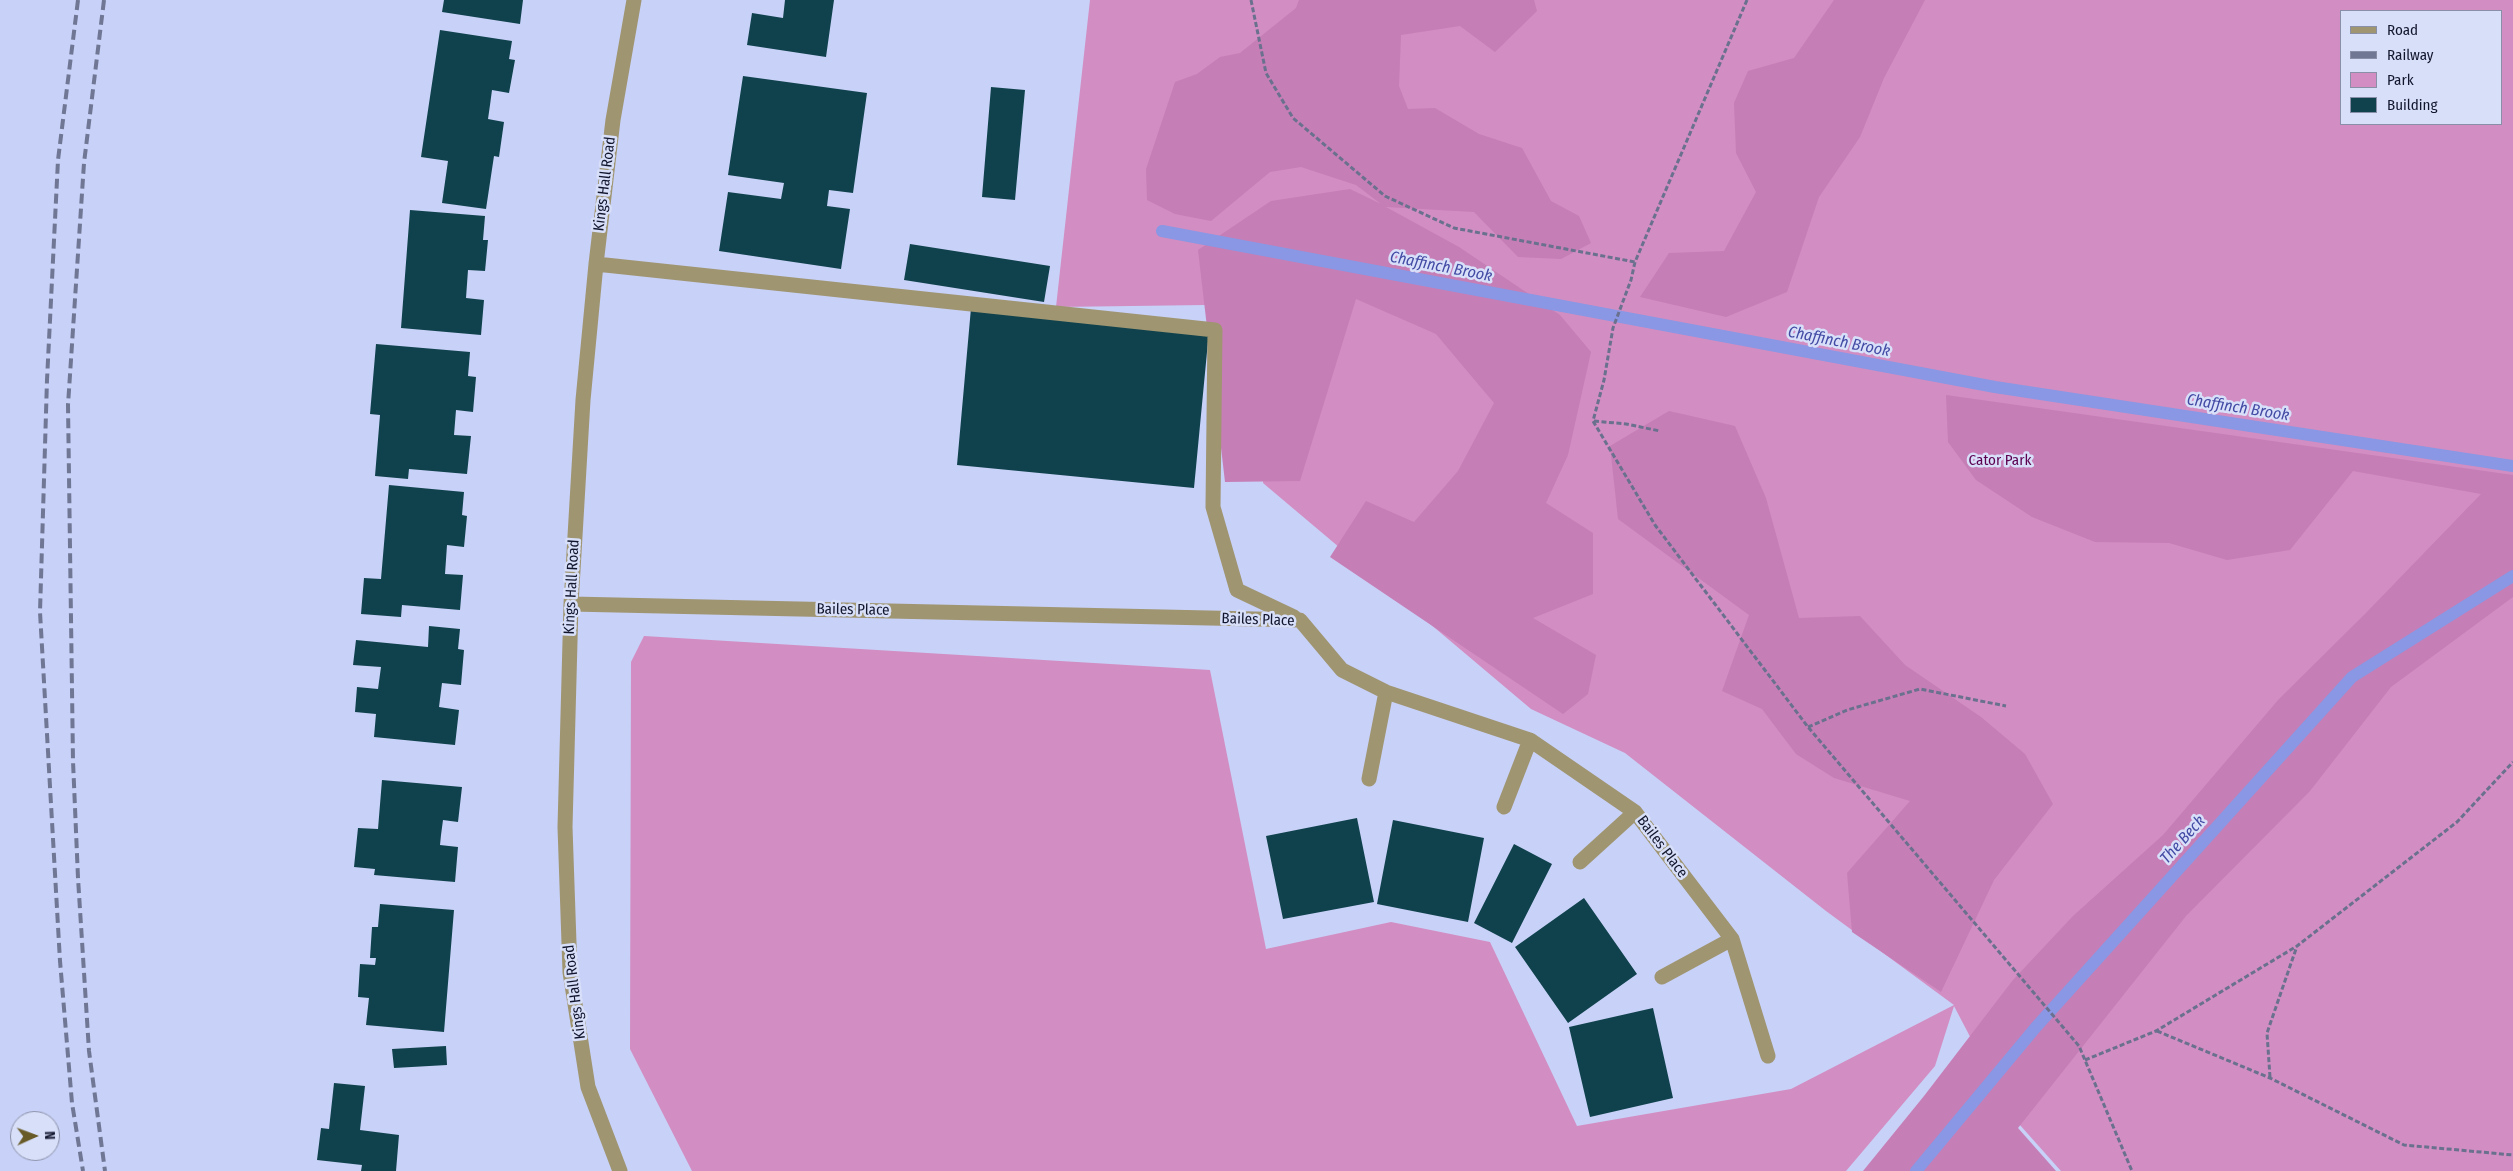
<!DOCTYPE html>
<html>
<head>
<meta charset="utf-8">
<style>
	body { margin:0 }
	#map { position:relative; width:2513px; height:1171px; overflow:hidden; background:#c8d1f7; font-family:"Fira Sans Condensed",sans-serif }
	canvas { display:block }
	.legend { position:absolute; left:2340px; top:10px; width:162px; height:115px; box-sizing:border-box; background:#d8dff9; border:1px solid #898fa7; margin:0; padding:6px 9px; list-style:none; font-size:15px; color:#12162d }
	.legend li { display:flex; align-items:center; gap:10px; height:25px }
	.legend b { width:25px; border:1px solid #898fa7 }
	.north { position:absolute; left:10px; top:1111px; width:50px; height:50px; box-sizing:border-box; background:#d8dff9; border:1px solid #898fa7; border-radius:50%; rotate:88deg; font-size:14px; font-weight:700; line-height:20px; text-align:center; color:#12162d }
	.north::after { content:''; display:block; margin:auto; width:18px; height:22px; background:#685b28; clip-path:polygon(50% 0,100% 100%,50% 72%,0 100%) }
</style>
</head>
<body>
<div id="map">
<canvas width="2513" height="1171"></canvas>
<ul class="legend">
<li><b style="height:6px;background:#9f9571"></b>Road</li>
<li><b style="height:6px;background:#707795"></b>Railway</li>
<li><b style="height:14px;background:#d28dc2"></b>Park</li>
<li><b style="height:14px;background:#10424d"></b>Building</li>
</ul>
<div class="north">N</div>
</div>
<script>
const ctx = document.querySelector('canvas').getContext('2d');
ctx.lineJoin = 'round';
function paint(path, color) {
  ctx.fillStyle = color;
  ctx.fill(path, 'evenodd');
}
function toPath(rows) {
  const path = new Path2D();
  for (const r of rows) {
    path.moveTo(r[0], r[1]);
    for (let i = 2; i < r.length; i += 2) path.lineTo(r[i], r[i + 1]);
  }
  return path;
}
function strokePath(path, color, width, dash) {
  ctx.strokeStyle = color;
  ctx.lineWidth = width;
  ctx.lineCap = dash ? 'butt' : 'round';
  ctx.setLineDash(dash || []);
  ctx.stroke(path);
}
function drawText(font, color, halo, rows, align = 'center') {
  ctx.font = font + ' "Fira Sans Condensed",sans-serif';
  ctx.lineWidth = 5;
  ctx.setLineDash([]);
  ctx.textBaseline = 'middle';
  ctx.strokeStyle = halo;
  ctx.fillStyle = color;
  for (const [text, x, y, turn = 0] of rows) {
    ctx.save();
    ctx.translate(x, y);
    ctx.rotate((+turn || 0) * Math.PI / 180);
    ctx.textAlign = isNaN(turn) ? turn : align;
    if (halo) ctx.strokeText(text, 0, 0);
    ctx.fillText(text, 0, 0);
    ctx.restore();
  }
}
const green = toPath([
	[1090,0,2513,0,2513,1171,2061,1171,2011,1115,1954,1006,1935,1066,1846,1171,692,1171,630,1049,631,662,644,636,1210,670,1266,949,1391,922,1490,942,1577,1126,1791,1089,1954,1005,1826,911,1625,753,1531,709,1263,483,1280,304,1056,307],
	[2342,11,2502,11,2502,124,2342,124]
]);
const forest = toPath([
	[1299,0,1534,0,1537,11,1495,52,1460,26,1401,35,1399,86,1408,109,1435,108,1479,134,1522,148,1551,201,1579,216,1591,243,1561,259,1518,257,1474,212,1386,207,1459,247,1560,315,1591,352,1568,455,1546,503,1593,533,1593,594,1533,618,1596,655,1588,694,1563,714,1330,557,1366,501,1414,522,1458,471,1494,403,1436,334,1356,299,1300,481,1225,482,1198,250,1271,201,1350,189,1381,204,1356,185,1301,167,1270,172,1211,221,1175,214,1147,200,1146,169,1175,82,1197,74,1220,57,1240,53,1296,8],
	[1834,0,1925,0,1884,78,1860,137,1819,197,1787,292,1726,317,1640,297,1669,253,1724,251,1756,192,1736,153,1734,103,1748,71,1794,58],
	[1946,395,2513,475,2513,597,2391,687,2310,791,2186,916,2018,1128,2056,1171,1863,1171,1924,1096,2013,980,2073,916,2163,835,2279,699,2365,614,2481,494,2353,471,2290,550,2227,560,2169,543,2095,542,2032,517,1976,480,1948,442],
	[1669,411,1735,426,1766,498,1799,618,1860,616,1905,665,1981,717,2025,754,2053,804,1994,880,1941,992,1852,932,1847,873,1910,801,1834,778,1796,754,1762,709,1722,691,1749,615,1618,519,1610,446]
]);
const stream = toPath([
	[1162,231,1995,387,2513,466],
	[1916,1171,2036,1027,2352,677,2513,576]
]);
const building = toPath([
	[444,0,523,0,520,24,442,12],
	[785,0,834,0,826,57,747,45,752,13,783,18],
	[440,30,512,41,509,59,515,60,509,93,492,90,490,105,488,119,504,122,499,157,494,156,486,209,442,203,448,161,421,157],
	[743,76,867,93,853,193,829,190,827,206,850,209,841,269,719,251,728,192,781,199,784,183,728,175],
	[991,87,1025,90,1015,200,982,197],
	[410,210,485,216,483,240,488,240,485,271,468,270,466,298,484,300,481,335,401,328],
	[910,244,1050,266,1044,302,904,280],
	[971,308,1209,331,1194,488,957,465],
	[376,344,470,352,468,376,476,377,473,412,456,410,454,435,471,436,467,474,409,469,408,479,375,476,380,415,370,414],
	[389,485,464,492,462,515,467,516,464,547,447,545,445,574,463,575,460,610,402,605,401,617,361,614,364,578,381,579],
	[429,626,460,629,458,649,464,650,461,685,442,683,439,707,459,710,455,745,374,737,376,714,355,712,357,687,378,689,381,667,353,665,356,640,428,647],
	[382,780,462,787,458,822,443,820,441,835,440,845,458,847,455,882,374,875,375,869,354,867,358,828,378,829],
	[1357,818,1374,902,1283,919,1266,836],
	[1393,820,1484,838,1468,922,1377,904],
	[1514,844,1552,864,1512,943,1474,923],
	[1584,898,1637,974,1568,1023,1515,947],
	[380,904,454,910,444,1032,366,1025,369,998,358,997,360,964,375,965,376,958,370,958,372,927,378,927],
	[1653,1008,1673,1098,1590,1117,1569,1027],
	[446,1046,447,1065,394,1068,392,1049],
	[334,1083,365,1086,360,1130,399,1135,396,1171,361,1171,362,1165,317,1160,321,1128,329,1129]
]);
const path = toPath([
	[1251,0,1266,73,1293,118,1385,196,1454,228,1635,262],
	[1747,0,1635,262,1631,280,1613,328,1604,380,1593,421,1655,525,1808,727,2079,1046,2132,1171],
	[1594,421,1626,424,1660,431],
	[1808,727,1847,710,1920,689,2006,706],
	[2157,1031,2270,1078,2404,1145,2513,1155],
	[2085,1060,2156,1031,2297,946,2457,822,2513,762],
	[2270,1077,2267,1033,2297,946]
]);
const minor = toPath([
	[596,264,1215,330,1213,507,1237,590,1294,617],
	[571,604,1300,620,1342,670,1386,692,1530,740,1635,812,1732,939,1768,1056],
	[1369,779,1386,692],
	[1504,807,1530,740],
	[1580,862,1635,812],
	[1662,977,1732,939],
	[620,1171,588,1087,570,972,565,827,571,604,583,400,596,264,613,120,634,0]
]);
const rail = toPath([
	[78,0,58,160,47,380,40,612,60,961,72,1103,83,1171],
	[104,0,84,163,68,405,73,761,78,878,89,1051,105,1171]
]);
const streetNames = [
	["Kings Hall Road",605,184,-83],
	["Kings Hall Road",572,587,-87],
	["Bailes Place",853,610,1],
	["Bailes Place",1258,620,2],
	["Bailes Place",1662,847,53],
	["Kings Hall Road",575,992,-97]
];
const parkNames = [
	["Cator Park",2000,461]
];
const waterNames = [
	["Chaffinch Brook",1441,267,11],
	["Chaffinch Brook",1839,342,11],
	["Chaffinch Brook",2238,408,9],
	["The Beck",2183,840,-48]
];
paint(green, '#d28dc2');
paint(forest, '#c67eb6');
strokePath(stream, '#8997e5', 12);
paint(building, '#10424d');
strokePath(path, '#6a718f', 3, [5, 2.5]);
strokePath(minor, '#9f9571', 15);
strokePath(rail, '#707795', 4, [10, 5]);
drawText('15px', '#12162d', '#d8dff9', streetNames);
drawText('15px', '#5c0050', '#d8dff9', parkNames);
drawText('italic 16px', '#424aa4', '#d8dff9', waterNames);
</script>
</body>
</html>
